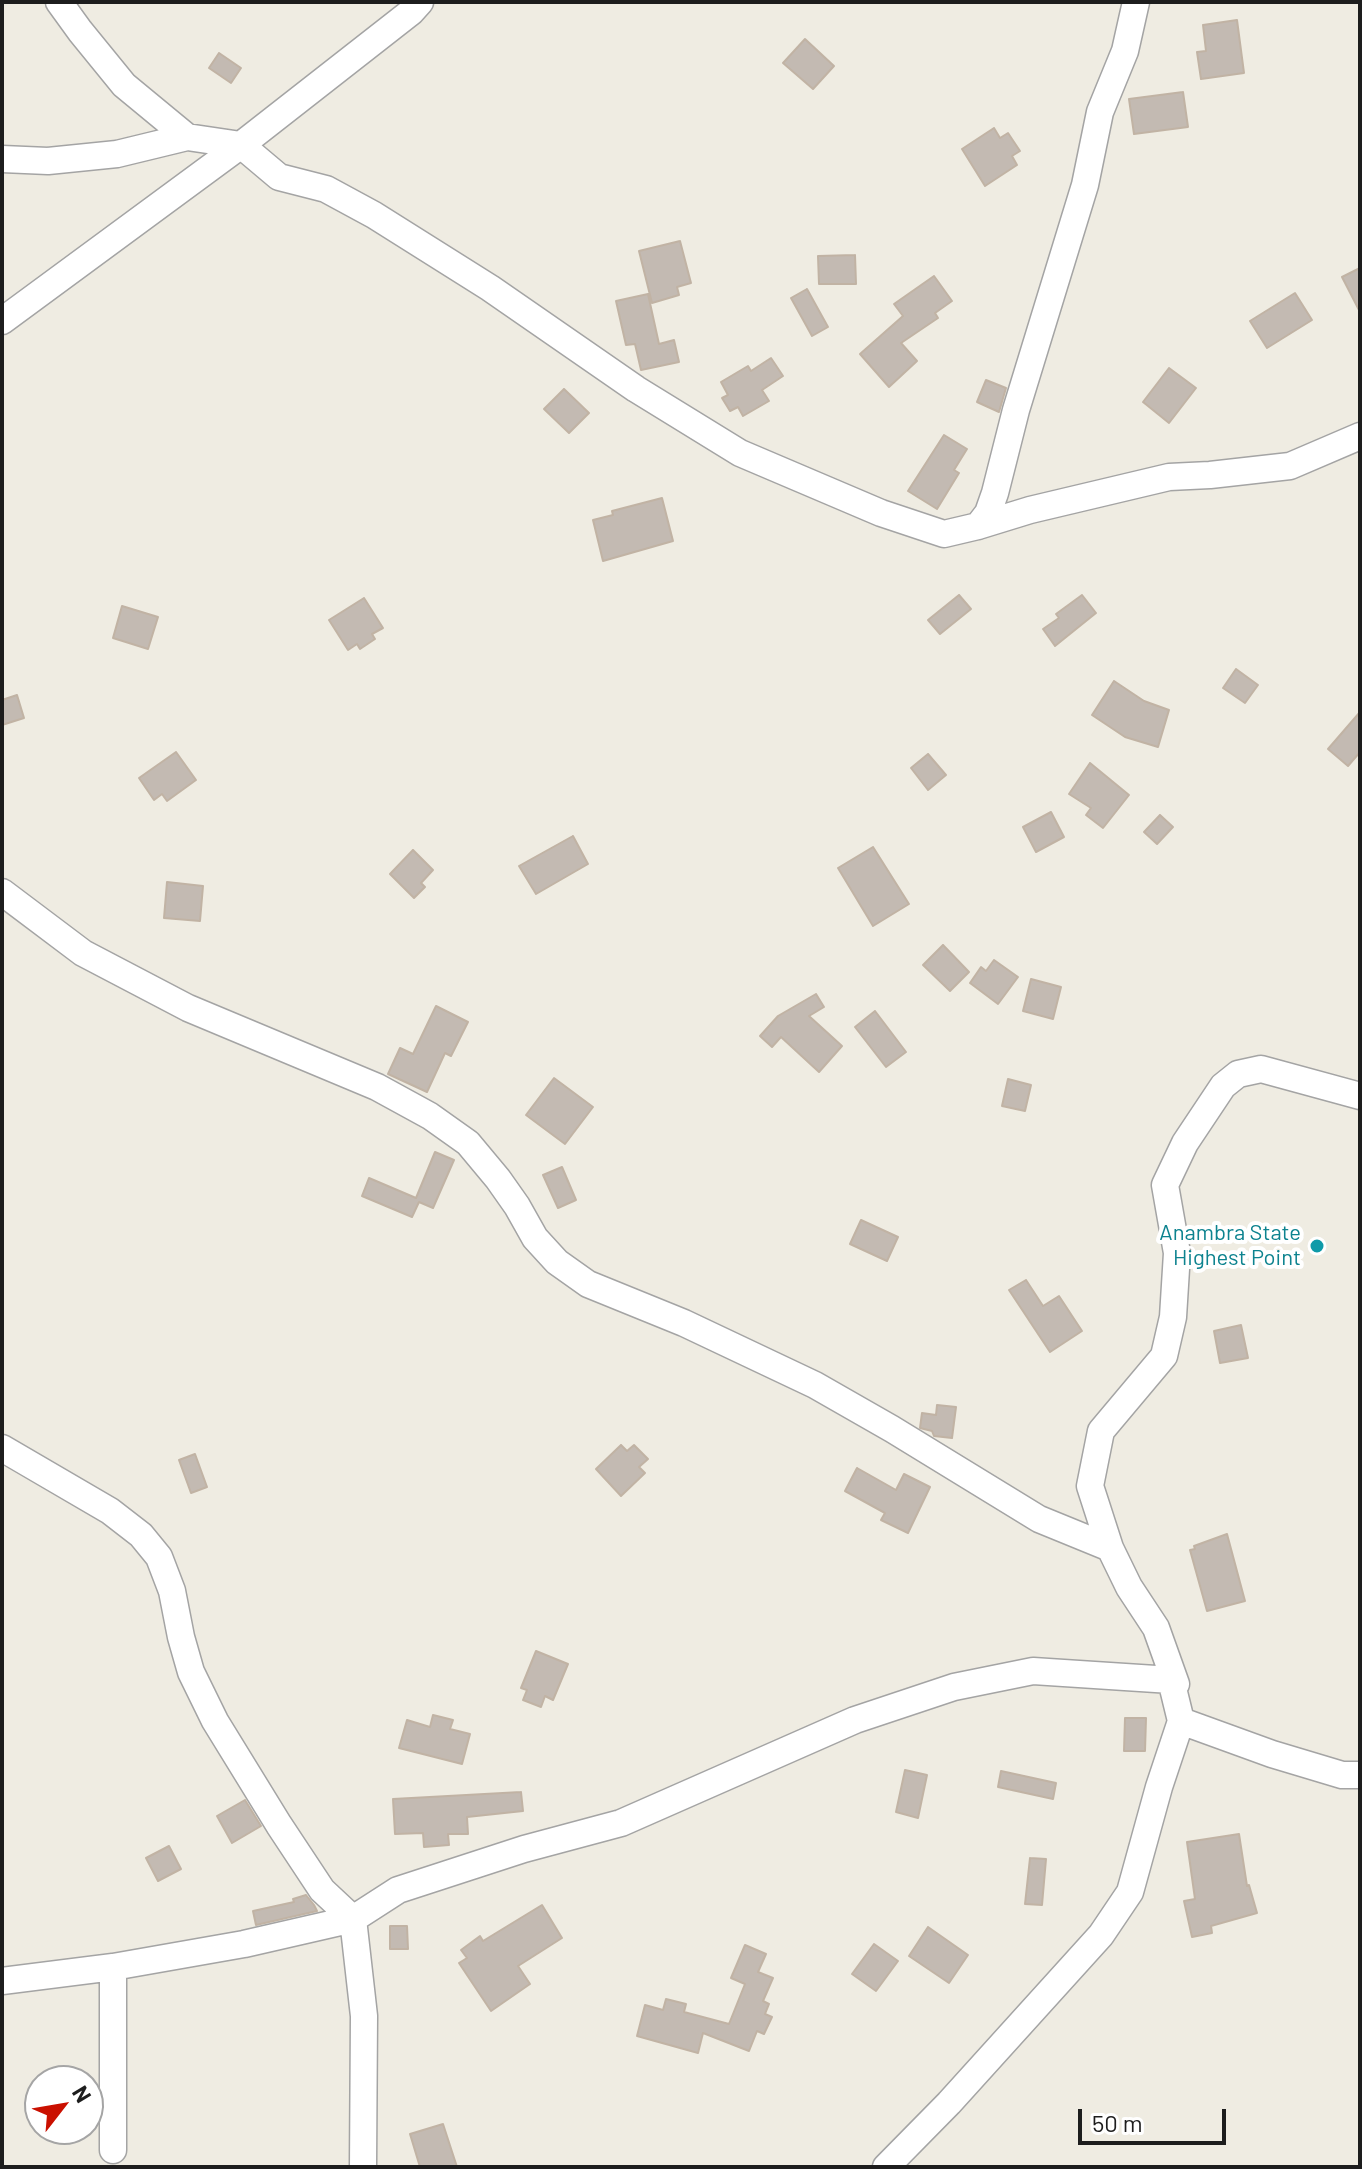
<!DOCTYPE html>
<html>
<head>
<meta charset="utf-8">
<style>
	body { margin:0 }
	#map { position:relative; width:1362px; height:2169px; overflow:hidden; background:#efece2; font-family:Barlow,sans-serif }
	canvas { display:block }
	.frame { position:absolute; inset:0; border:4px solid #1d1d1d; pointer-events:none }
	.north { position:absolute; left:24px; top:2065px; width:80px; height:80px; box-sizing:border-box; background:#fff; border:2px solid #a5a5a5; border-radius:50%; rotate:59deg; font-size:22px; font-weight:700; line-height:32px; text-align:center; color:#1d1d1d }
	.north::after { content:''; display:block; margin:auto; width:28px; height:36px; background:#ca1000; clip-path:polygon(50% 0,100% 100%,50% 72%,0 100%) }
	.scale { position:absolute; left:1078px; top:2109px; width:148px; height:36px; box-sizing:border-box; border:4px solid #1d1d1d; border-top:0; padding-left:10px; font-size:24px; line-height:28px; white-space:nowrap; color:#1d1d1d; -webkit-text-stroke:6px #fff; paint-order:stroke }
</style>
</head>
<body>
<div id="map">
<canvas width="1362" height="2169"></canvas>
<div class="frame"></div>
<div class="north">N</div>
<div class="scale">50 m</div>
</div>
<script>
const ctx = document.querySelector('canvas').getContext('2d');
ctx.lineJoin = 'round';
function paint(path, color) {
  ctx.fillStyle = color;
  ctx.fill(path, 'evenodd');
}
function toPath(rows) {
  const path = new Path2D();
  for (const r of rows) {
    path.moveTo(r[0], r[1]);
    for (let i = 2; i < r.length; i += 2) path.lineTo(r[i], r[i + 1]);
  }
  return path;
}
function strokePath(path, color, width, dash) {
  ctx.strokeStyle = color;
  ctx.lineWidth = width;
  ctx.lineCap = dash ? 'butt' : 'round';
  ctx.setLineDash(dash || []);
  ctx.stroke(path);
}
function drawText(font, color, halo, rows, align = 'center') {
  ctx.font = font + ' Barlow,sans-serif';
  ctx.lineWidth = 8;
  ctx.setLineDash([]);
  ctx.textBaseline = 'middle';
  ctx.strokeStyle = halo;
  ctx.fillStyle = color;
  for (const [text, x, y, turn = 0] of rows) {
    ctx.save();
    ctx.translate(x, y);
    ctx.rotate((+turn || 0) * Math.PI / 180);
    ctx.textAlign = isNaN(turn) ? turn : align;
    if (halo) ctx.strokeText(text, 0, 0);
    ctx.fillText(text, 0, 0);
    ctx.restore();
  }
}
const building = toPath([
	[1237,20,1244,73,1201,79,1197,52,1206,51,1203,25,1237,20],
	[805,39,834,66,813,89,783,63,805,39],
	[219,53,241,68,231,83,209,68,219,53],
	[1183,92,1188,127,1134,134,1129,99,1183,92],
	[994,128,1000,138,1008,133,1020,151,1012,156,1017,165,985,186,962,149,994,128],
	[680,241,691,283,677,287,679,295,652,303,639,251,680,241],
	[855,255,856,284,819,284,818,256,855,255],
	[1360,268,1360,312,1342,277,1360,268],
	[934,276,952,301,935,313,938,318,901,343,917,361,889,387,860,354,903,316,894,304,934,276],
	[807,289,828,327,812,336,791,298,807,289],
	[1295,293,1312,320,1267,348,1250,321,1295,293],
	[648,294,659,344,674,340,679,362,641,370,635,344,626,345,616,301,648,294],
	[771,358,783,376,762,390,769,401,743,416,738,407,730,411,722,398,728,395,721,382,748,366,751,371,771,358],
	[1169,368,1196,388,1169,423,1143,402,1169,368],
	[986,380,1006,388,999,412,977,402,986,380],
	[564,389,589,413,569,433,544,409,564,389],
	[944,435,967,449,954,470,959,473,937,509,908,491,944,435],
	[662,498,673,541,603,561,593,520,613,515,612,511,662,498],
	[959,595,971,609,940,634,928,620,959,595],
	[1082,595,1096,613,1055,646,1043,629,1059,618,1056,614,1082,595],
	[364,598,383,628,372,634,375,639,360,649,357,644,348,650,329,620,364,598],
	[122,606,158,617,148,649,113,638,122,606],
	[1236,669,1258,685,1245,703,1223,688,1236,669],
	[1114,681,1144,701,1169,710,1158,747,1125,737,1092,715,1114,681],
	[17,695,24,718,2,725,2,700,17,695],
	[1360,712,1360,752,1348,766,1328,749,1360,712],
	[176,752,196,780,167,801,162,794,154,800,139,778,176,752],
	[928,754,946,775,928,790,911,768,928,754],
	[1090,763,1129,795,1103,828,1086,815,1091,808,1069,794,1090,763],
	[1051,812,1064,837,1036,852,1023,827,1051,812],
	[1160,815,1173,827,1157,844,1144,832,1160,815],
	[573,836,588,864,536,894,519,866,573,836],
	[873,847,909,904,873,926,838,868,873,847],
	[413,850,433,870,421,883,425,887,414,898,390,874,413,850],
	[167,882,203,886,200,921,164,918,167,882],
	[943,945,969,972,950,991,923,965,943,945],
	[994,960,1018,977,998,1004,970,983,981,967,986,971,994,960],
	[1031,979,1061,987,1053,1019,1023,1011,1031,979],
	[816,994,824,1007,809,1016,842,1046,819,1072,781,1037,772,1047,760,1036,778,1016,816,994],
	[436,1006,468,1022,451,1056,445,1053,427,1092,388,1074,400,1048,413,1054,436,1006],
	[875,1011,906,1052,886,1067,855,1027,875,1011],
	[554,1078,593,1107,565,1144,526,1115,554,1078],
	[1008,1079,1031,1085,1025,1111,1002,1106,1008,1079],
	[435,1152,454,1160,433,1208,419,1202,412,1217,362,1196,369,1178,416,1198,435,1152],
	[562,1167,576,1200,558,1208,543,1175,562,1167],
	[861,1220,898,1237,887,1261,850,1244,861,1220],
	[1026,1280,1043,1306,1059,1296,1082,1331,1050,1352,1009,1290,1026,1280],
	[1241,1325,1248,1358,1220,1363,1214,1331,1241,1325],
	[937,1405,956,1407,952,1438,934,1436,932,1431,920,1428,922,1413,936,1415,937,1405],
	[621,1445,627,1451,634,1445,648,1459,639,1467,645,1473,621,1496,596,1469,621,1445],
	[195,1454,207,1487,191,1493,179,1460,195,1454],
	[857,1468,896,1490,904,1474,930,1487,908,1533,881,1520,885,1513,845,1491,857,1468],
	[1227,1534,1245,1601,1207,1611,1190,1550,1195,1549,1194,1546,1227,1534],
	[536,1651,568,1664,553,1700,545,1696,541,1707,523,1700,527,1690,521,1688,536,1651],
	[433,1715,453,1720,450,1729,470,1734,462,1764,399,1748,407,1720,430,1727,433,1715],
	[1125,1718,1146,1718,1145,1751,1124,1751,1125,1718],
	[905,1770,927,1775,918,1818,896,1812,905,1770],
	[1001,1771,1056,1783,1053,1799,998,1787,1001,1771],
	[521,1792,523,1811,467,1817,468,1834,448,1834,449,1845,424,1847,423,1833,395,1834,393,1799,521,1792],
	[245,1800,261,1826,232,1843,217,1816,245,1800],
	[1239,1834,1247,1886,1249,1885,1257,1913,1211,1926,1212,1933,1192,1937,1184,1901,1195,1899,1187,1842,1239,1834],
	[169,1846,181,1869,158,1881,146,1858,169,1846],
	[1030,1858,1046,1859,1042,1905,1025,1904,1030,1858],
	[306,1895,314,1905,317,1911,256,1925,253,1911,294,1902,293,1899,306,1895],
	[542,1905,562,1938,518,1966,530,1984,491,2011,459,1963,467,1958,461,1950,480,1936,483,1941,542,1905],
	[390,1926,407,1926,408,1949,390,1949,390,1926],
	[928,1927,968,1955,949,1983,909,1956,928,1927],
	[874,1944,898,1961,876,1991,852,1974,874,1944],
	[745,1945,766,1954,758,1972,773,1978,763,2001,769,2004,765,2014,772,2017,764,2034,757,2031,749,2051,703,2033,698,2053,637,2036,645,2005,663,2010,666,1999,686,2004,684,2012,729,2024,745,1984,731,1978,745,1945],
	[443,2124,457,2167,420,2167,410,2134,443,2124]
]);
const minor = toPath([
	[59,2,80,31,124,85,187,137,241,145,279,177,326,189,374,215,490,288,636,389,740,453,881,513,944,534,978,526,1030,510,1169,477,1210,475,1290,466,1360,436],
	[2,159,48,161,117,154,187,137],
	[2,321,241,145,411,12,420,2],
	[978,526,988,513,995,493,1016,410,1085,185,1100,112,1125,51,1136,2],
	[2,892,83,953,188,1008,377,1087,430,1116,468,1143,498,1179,517,1206,535,1238,557,1262,588,1284,684,1323,815,1385,892,1429,1039,1519,1110,1548,1129,1587,1156,1628,1176,1684,1171,1680],
	[2,1448,110,1511,141,1535,159,1557,172,1591,181,1637,191,1672,215,1721,279,1825,322,1890,353,1919,364,2016,363,2167],
	[1110,1548,1090,1486,1101,1431,1164,1356,1173,1317,1177,1253,1165,1185,1185,1143,1223,1086,1238,1074,1261,1069,1360,1096],
	[2,1981,113,1967,244,1944,353,1919,398,1890,524,1849,621,1823,855,1720,954,1687,1033,1671,1171,1680,1181,1721,1272,1754,1342,1775,1360,1775],
	[113,2150,113,1967],
	[886,2167,949,2103,1101,1935,1130,1892,1159,1787,1181,1721]
]);
const markers = [
	[1317,1246,8,"#0f9aa8"]
];
const cultureNames = [
	["Anambra State",1301,1233],
	["Highest Point",1301,1258]
];
paint(building, '#c3bab2');
strokePath(building, '#c1b3a4', 2);
strokePath(minor, '#a4a4a4', 29);
strokePath(minor, '#fff', 26);
for (const [x, y, r, color] of markers) {
  const dot = new Path2D();
  dot.arc(x, y, r, 0, 2 * Math.PI);
  ctx.fillStyle = color;
  ctx.fill(dot);
  strokePath(dot, '#fff', 3);
}
drawText('22px', '#0d838f', '#fff', cultureNames, 'right');
</script>
</body>
</html>
